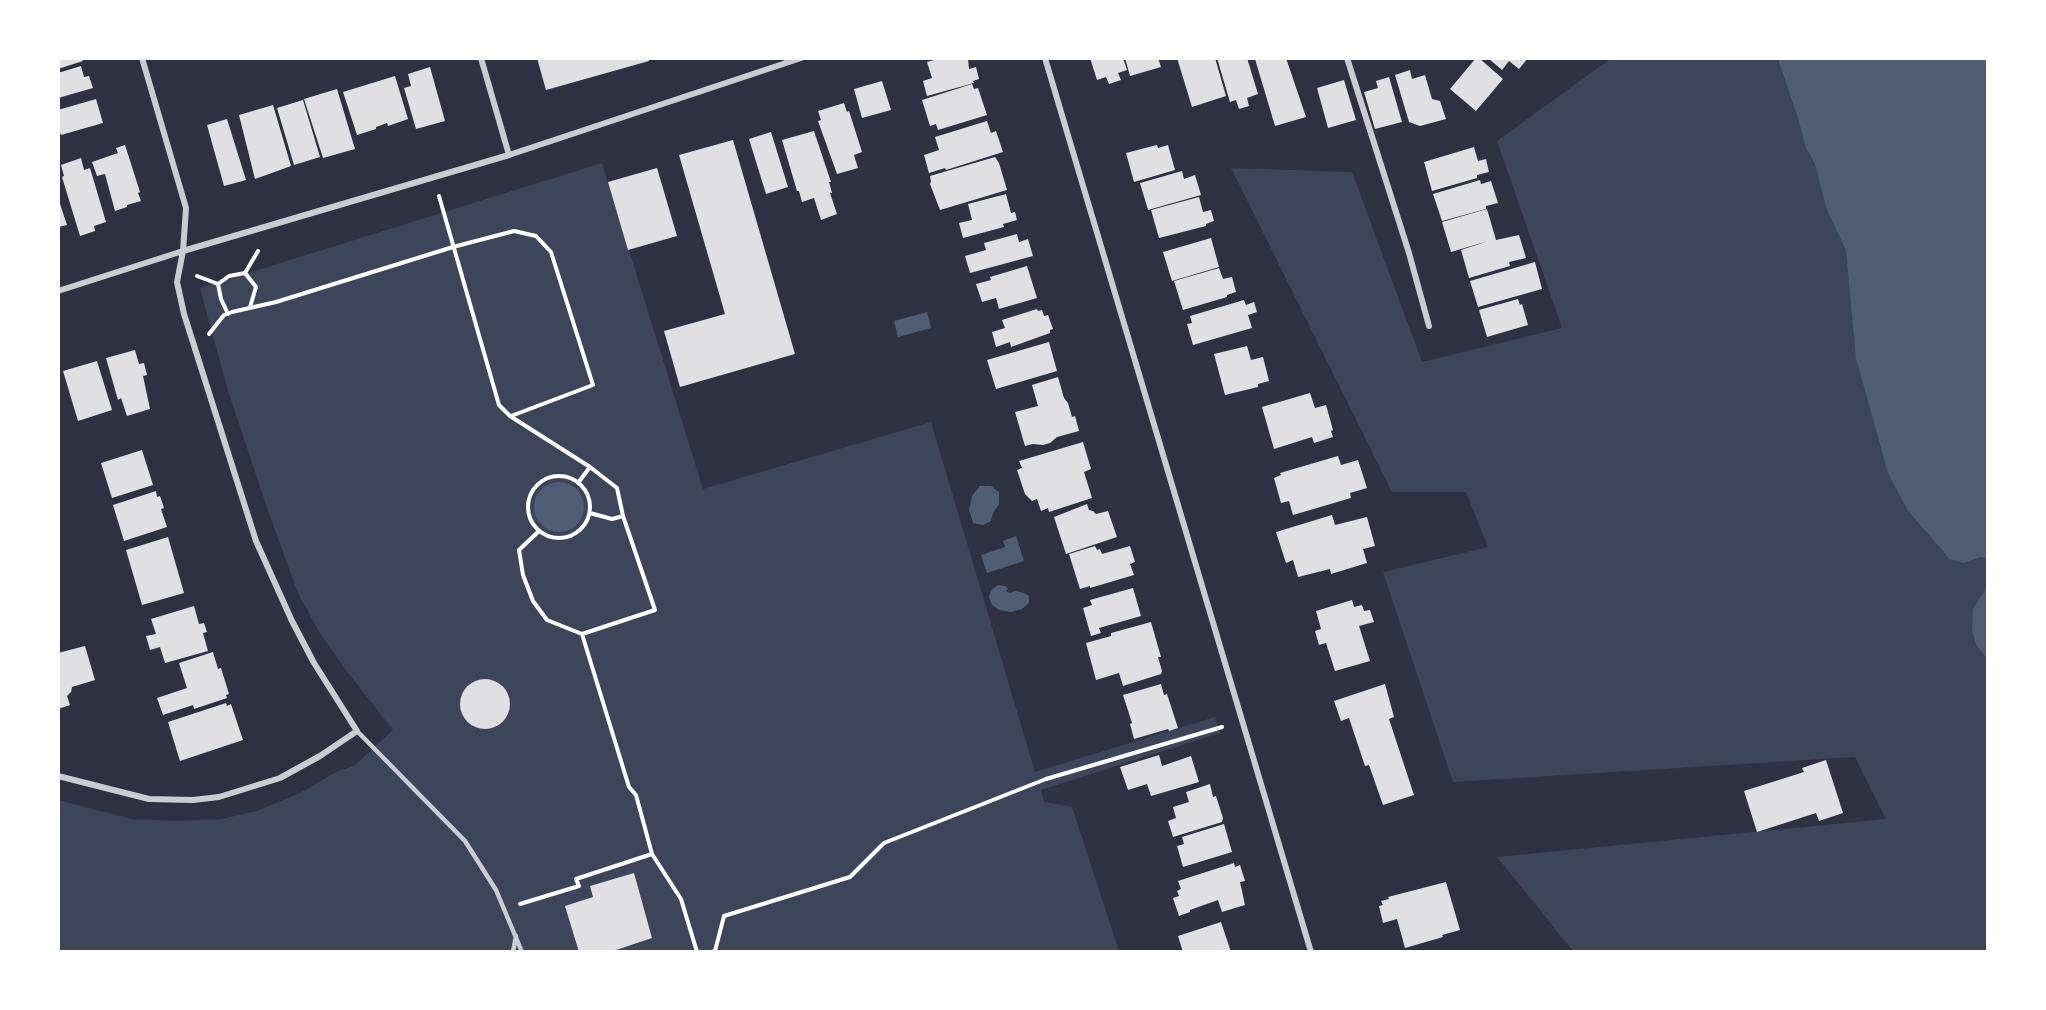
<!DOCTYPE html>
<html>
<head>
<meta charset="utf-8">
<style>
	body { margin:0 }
	#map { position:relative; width:2046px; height:1010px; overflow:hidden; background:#2d3142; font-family:Rubik,sans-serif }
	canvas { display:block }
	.frame { position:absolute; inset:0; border:60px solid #fff; pointer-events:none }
</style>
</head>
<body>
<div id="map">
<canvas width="2046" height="1010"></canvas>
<div class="frame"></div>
</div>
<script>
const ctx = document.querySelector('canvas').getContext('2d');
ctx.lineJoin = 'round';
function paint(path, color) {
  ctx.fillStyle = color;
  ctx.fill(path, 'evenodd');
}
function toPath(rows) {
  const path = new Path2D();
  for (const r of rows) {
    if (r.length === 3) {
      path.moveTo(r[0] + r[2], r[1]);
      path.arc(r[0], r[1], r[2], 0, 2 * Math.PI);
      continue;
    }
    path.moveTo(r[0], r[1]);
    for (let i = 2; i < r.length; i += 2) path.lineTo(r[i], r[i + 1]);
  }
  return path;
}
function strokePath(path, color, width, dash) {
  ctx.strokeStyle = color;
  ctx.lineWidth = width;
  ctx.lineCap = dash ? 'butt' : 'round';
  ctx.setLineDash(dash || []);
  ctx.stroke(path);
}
const green = toPath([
	[1610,59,1987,59,1987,951,1573,951,1497,857,1886,819,1855,757,1453,782,1383,572,1488,547,1466,492,1392,492,1231,168,1352,172,1422,362,1562,328,1497,141],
	[602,163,703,489,931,422,1035,772,1215,717,1220,733,1041,790,1044,802,1072,807,1119,951,59,951,58,800,132,819,176,821,221,819,257,811,300,793,338,771,354,766,393,730,345,669,321,635,298,593,267,508,228,391,200,288]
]);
const water = toPath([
	[1778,59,1987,59,1987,559,1981,557,1963,563,1950,559,1908,511,1888,473,1856,358,1846,250,1827,210,1815,164,1806,148,1798,118],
	[927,312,931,328,898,337,894,321],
	[559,507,25],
	[980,486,991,486,999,492,999,504,993,513,991,521,983,525,973,523,969,510,972,496],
	[1016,536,1024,561,987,573,981,555,1005,547,1003,541],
	[998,585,1006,586,1008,589,1006,591,1010,593,1015,591,1024,593,1029,596,1029,603,1022,609,1011,612,999,610,992,605,989,597,991,590],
	[1987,588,1987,659,1976,644,1972,631,1973,609]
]);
const building = toPath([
	[58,58,82,58,83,61,58,69],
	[537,58,648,58,649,61,546,90],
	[941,58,968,58,969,69,976,67,979,79,973,81,974,83,927,96,923,81,932,78,927,62],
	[1090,58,1123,58,1127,70,1118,73,1121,80,1109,84,1106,77,1097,80],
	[1125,58,1158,58,1161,67,1130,76],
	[1177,58,1215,58,1226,96,1192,107],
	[1217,58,1247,58,1258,94,1247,98,1249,106,1239,109,1236,100,1230,102],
	[1286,58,1306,117,1275,126,1255,59],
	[1476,58,1479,58,1503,79,1476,111,1450,89],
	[1488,58,1528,58,1519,69,1509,61,1502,70],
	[81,66,84,77,89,76,93,88,58,98,58,73],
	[430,67,445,121,416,129,404,88,411,86,408,74],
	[1410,70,1412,79,1425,75,1432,99,1440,101,1446,119,1420,126,1409,122,1395,75],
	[395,76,408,119,388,126,387,123,376,127,376,129,357,135,343,92],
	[1389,77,1402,122,1375,129,1364,92,1378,88,1376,81],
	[1344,80,1356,120,1328,128,1317,88],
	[882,81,891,110,862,118,854,89],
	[972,84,974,89,978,88,987,115,938,130,936,124,930,126,922,100],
	[337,89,355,149,323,158,304,99],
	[96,99,103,123,61,135,58,127,58,110],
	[303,100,320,157,294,165,277,108],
	[844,103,847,112,849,111,862,152,854,155,858,168,837,174,818,121,821,120,818,111],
	[273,105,291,166,255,179,239,115],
	[227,119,246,180,224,186,207,125],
	[987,121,991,133,996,131,1003,152,946,170,945,168,929,173,924,155,939,150,935,137],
	[814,131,831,182,829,182,832,193,830,193,837,214,821,220,814,198,802,202,799,191,797,191,782,140],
	[771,132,788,187,766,194,749,139],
	[733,140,795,354,680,387,664,331,725,314,679,155],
	[125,145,140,192,138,193,141,201,127,205,127,207,115,211,105,174,97,176,92,162,118,153,116,148],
	[1157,145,1158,148,1168,145,1175,170,1134,182,1126,153],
	[1474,147,1478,161,1486,159,1489,172,1477,175,1477,178,1432,191,1424,162],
	[995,157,999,163,1007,190,940,210,930,184,931,181,930,176],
	[81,158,84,170,90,168,106,222,94,226,95,231,80,236,62,177,64,176,61,165],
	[657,168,677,236,628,250,608,182],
	[1182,171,1184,179,1195,175,1201,195,1148,210,1140,183],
	[1480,180,1481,184,1491,181,1498,203,1486,206,1486,209,1442,221,1433,194],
	[1006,194,1011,213,1015,212,1017,220,1003,224,1004,227,963,238,959,223,972,220,968,204],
	[1199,197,1203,212,1211,210,1214,221,1206,224,1206,226,1159,238,1151,210],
	[58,198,67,225,58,227],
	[1487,209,1496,240,1519,235,1526,258,1509,262,1510,266,1469,278,1461,250,1488,241,1451,252,1442,222],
	[1017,234,1019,242,1028,239,1033,256,970,273,965,256,986,250,984,243],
	[1211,238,1219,267,1172,281,1163,252],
	[1535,262,1542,289,1478,307,1470,281],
	[1027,266,1037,298,999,309,996,298,982,302,976,284,991,280,990,277],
	[1219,268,1223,279,1232,277,1236,292,1227,295,1227,297,1183,310,1174,281],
	[1518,299,1520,305,1522,304,1528,325,1487,337,1479,310],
	[1244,300,1246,305,1254,302,1257,312,1248,315,1252,328,1193,345,1187,324,1192,323,1190,316],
	[1037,309,1038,311,1042,310,1044,316,1048,315,1053,329,1050,330,1050,333,1011,347,1010,342,996,347,992,332,1005,328,1002,320],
	[1049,342,1057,371,996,389,987,360],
	[1247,346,1251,360,1263,357,1269,381,1258,384,1258,387,1225,395,1214,354],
	[135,350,139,364,144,363,147,375,143,376,150,409,127,416,121,398,118,400,106,358],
	[97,361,112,410,78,421,63,371],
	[1058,377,1064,398,1068,403,1072,417,1075,416,1079,431,1057,437,1050,443,1043,445,1033,444,1025,446,1015,412,1038,406,1032,385],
	[1310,393,1315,408,1326,405,1333,430,1331,431,1333,437,1314,443,1312,437,1274,449,1262,407],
	[1083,442,1091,469,1084,472,1092,498,1049,512,1048,508,1041,511,1037,499,1032,501,1025,494,1017,470,1022,468,1019,461],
	[142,450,153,485,112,498,101,463],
	[1338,456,1341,465,1358,460,1367,488,1350,493,1351,498,1293,515,1289,501,1281,503,1274,478,1281,475,1280,473],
	[156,491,157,497,160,496,164,508,161,509,167,527,124,541,113,505],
	[1087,504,1089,510,1093,511,1096,514,1108,511,1117,537,1066,554,1054,517],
	[1332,515,1335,525,1367,517,1375,546,1363,549,1367,563,1331,574,1330,569,1298,577,1293,560,1286,563,1276,532],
	[168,537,184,593,142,605,126,550],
	[1095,546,1097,550,1100,549,1102,554,1130,546,1135,562,1130,564,1134,575,1090,588,1090,586,1080,589,1069,554],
	[1133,588,1141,616,1099,628,1101,633,1091,636,1083,608,1092,605,1090,600],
	[1352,600,1354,607,1362,605,1364,611,1370,610,1374,622,1359,626,1370,661,1335,671,1326,643,1319,645,1315,631,1321,629,1316,611],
	[194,606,199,624,204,623,207,632,203,633,208,651,165,663,160,647,150,650,146,636,156,634,151,619],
	[1151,622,1161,657,1158,657,1162,671,1161,674,1123,686,1119,673,1096,680,1086,643,1111,636,1111,633],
	[85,646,95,680,72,687,71,692,67,696,70,705,58,709,58,653],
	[213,652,218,669,221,668,229,694,226,695,227,698,194,709,193,705,163,715,157,698,187,688,179,663],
	[485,704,25],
	[1161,684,1164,695,1167,694,1178,728,1169,731,1168,729,1134,739,1130,724,1132,723,1123,695],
	[1385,684,1394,717,1389,719,1414,795,1383,805,1369,765,1365,766,1349,718,1341,721,1334,701],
	[226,703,227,706,231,704,243,740,180,761,168,722],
	[1159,755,1162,766,1191,756,1199,782,1151,796,1147,784,1128,790,1120,767],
	[1826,760,1843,813,1819,821,1816,813,1757,832,1744,791,1804,772,1802,768],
	[1210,784,1213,797,1216,796,1223,818,1222,822,1173,837,1168,821,1176,818,1173,807,1189,802,1186,792],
	[1224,824,1232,852,1183,867,1177,846,1184,844,1182,837],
	[1234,863,1235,867,1240,865,1245,881,1240,882,1245,905,1222,912,1218,900,1190,910,1190,912,1179,916,1173,898,1179,896,1177,891,1181,889,1178,881],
	[634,873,652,938,610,952,579,952,565,906,593,897,590,886],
	[1446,882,1460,930,1442,935,1443,937,1405,948,1397,919,1383,923,1379,906,1383,905,1381,901,1389,899,1388,897],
	[1221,922,1231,952,1183,952,1178,936]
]);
const path = toPath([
	[439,196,499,405,510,416,590,467,617,488,623,516,655,610,582,634,629,787,636,795,652,854,681,899,697,952],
	[245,273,258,251],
	[197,276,218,284,221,299,228,314],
	[218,284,229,276,245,273,256,287,250,307],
	[209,334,224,315,232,312,276,302,453,247,514,231,536,236,551,252,593,385,511,416],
	[559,507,31],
	[578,483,590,467],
	[590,513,612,519,623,516],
	[539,531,519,550,523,575,533,601,547,620,582,634],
	[520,904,579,886,576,879,652,854],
	[712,952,715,951,724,916,850,877,884,843,1046,779,1222,727]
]);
const service = toPath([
	[357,731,465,841,496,890,522,952],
	[513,952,516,936]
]);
const minor = toPath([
	[481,58,509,155],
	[1045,58,1311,952],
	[1347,58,1409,253,1429,326],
	[58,291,183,251,509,155,801,58],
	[58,776,149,799,193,800,219,797,280,778,320,756,357,731,314,663,292,621,256,541,230,459,184,314,177,282,183,251,186,208,142,58]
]);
paint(green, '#3c4559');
paint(water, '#4f5d75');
paint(building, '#e0e0e3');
strokePath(path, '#fff', 4);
strokePath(service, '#caccd0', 4.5);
strokePath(minor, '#caccd0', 6);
</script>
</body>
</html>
